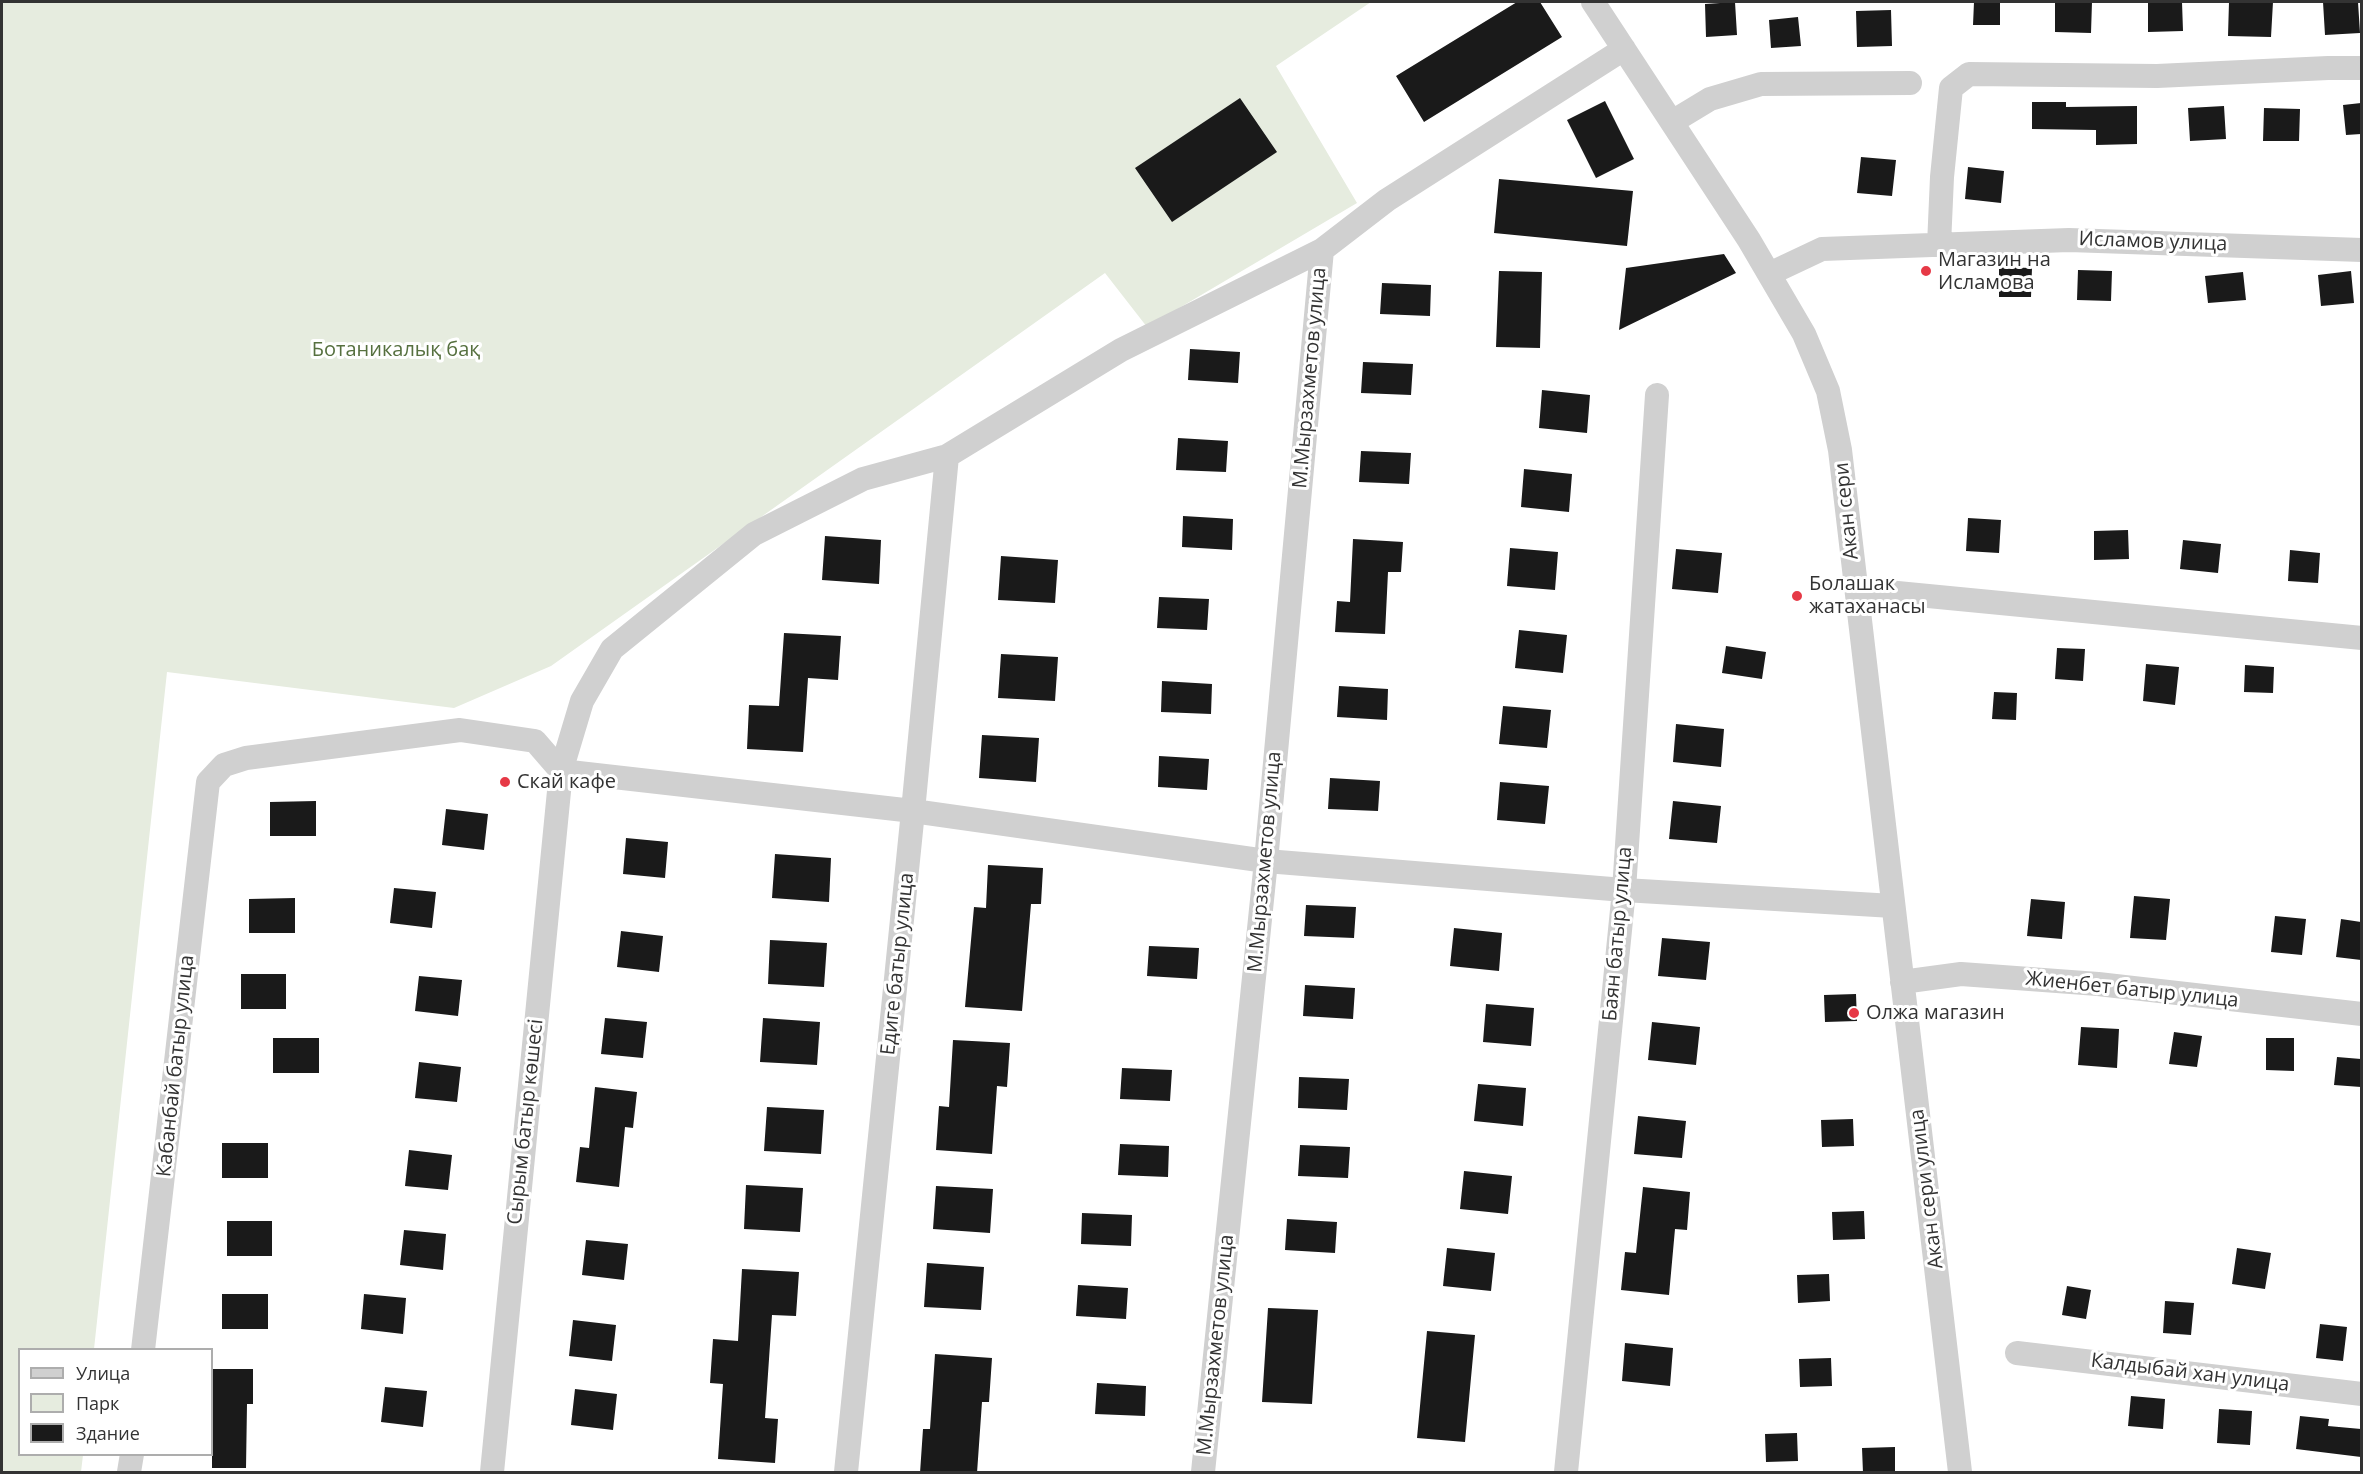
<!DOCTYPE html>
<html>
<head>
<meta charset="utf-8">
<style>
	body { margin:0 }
	#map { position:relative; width:2363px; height:1474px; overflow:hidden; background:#fff; font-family:"Open Sans",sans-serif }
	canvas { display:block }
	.frame { position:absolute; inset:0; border:3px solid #333; pointer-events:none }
	.legend { position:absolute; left:18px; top:1348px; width:195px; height:108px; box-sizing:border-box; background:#fff; border:2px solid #adadad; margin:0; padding:8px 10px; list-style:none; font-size:18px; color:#333 }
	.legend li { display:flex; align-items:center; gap:12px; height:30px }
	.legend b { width:30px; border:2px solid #adadad }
</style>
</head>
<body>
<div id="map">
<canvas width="2363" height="1474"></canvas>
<div class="frame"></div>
<ul class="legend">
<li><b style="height:8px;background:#d0d0d0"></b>Улица</li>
<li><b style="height:16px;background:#e6ecdf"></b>Парк</li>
<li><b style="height:16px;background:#1a1a1a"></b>Здание</li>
</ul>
</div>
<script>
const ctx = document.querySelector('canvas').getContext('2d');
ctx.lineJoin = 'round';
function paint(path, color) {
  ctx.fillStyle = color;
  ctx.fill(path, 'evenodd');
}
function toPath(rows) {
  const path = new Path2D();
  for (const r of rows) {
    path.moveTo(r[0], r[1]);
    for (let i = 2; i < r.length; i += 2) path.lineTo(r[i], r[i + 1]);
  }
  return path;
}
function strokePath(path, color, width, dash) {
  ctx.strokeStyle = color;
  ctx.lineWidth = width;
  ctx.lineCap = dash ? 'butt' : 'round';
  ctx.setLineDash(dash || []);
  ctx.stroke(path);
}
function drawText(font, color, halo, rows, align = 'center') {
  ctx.font = font + ' "Open Sans",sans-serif';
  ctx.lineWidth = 6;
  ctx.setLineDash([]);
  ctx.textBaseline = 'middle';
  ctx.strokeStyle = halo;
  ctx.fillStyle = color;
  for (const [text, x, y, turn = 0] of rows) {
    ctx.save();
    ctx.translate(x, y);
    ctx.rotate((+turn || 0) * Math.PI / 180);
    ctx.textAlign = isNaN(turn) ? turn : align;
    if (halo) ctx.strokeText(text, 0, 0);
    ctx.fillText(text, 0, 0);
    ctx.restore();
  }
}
const green = toPath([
	[2,2,1371,2,1276,66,1357,203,1147,327,1105,273,551,666,454,708,167,672,94,1349,20,1350,20,1454,83,1455,81,1472,2,1472]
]);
const building = toPath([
	[1517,2,1540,2,1562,37,1424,122,1396,76],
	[1735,2,1737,35,1706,37,1705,4],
	[1974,2,2000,2,2000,25,1973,25],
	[2055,2,2092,2,2091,33,2055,32],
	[2148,2,2182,2,2183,31,2148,32],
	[2229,2,2273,2,2271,37,2228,36],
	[2323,2,2358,2,2360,33,2325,35],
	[1891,10,1892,46,1857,47,1856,11],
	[1798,17,1801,46,1771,48,1769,20],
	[1240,98,1277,152,1172,222,1135,168],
	[1605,101,1634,159,1596,178,1567,120],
	[2032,102,2066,102,2066,107,2137,106,2137,144,2096,145,2096,130,2032,129],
	[2361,103,2361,134,2346,135,2343,105],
	[2224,106,2226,139,2190,141,2188,108],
	[2264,108,2300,109,2299,141,2263,141],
	[1861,157,1896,160,1892,196,1857,193],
	[1968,167,2004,171,2001,203,1965,199],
	[1499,179,1633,191,1627,246,1494,233],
	[1724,254,1736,273,1619,330,1626,268],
	[1999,267,2032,268,2031,297,1999,297],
	[2078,270,2112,271,2111,301,2077,300],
	[1499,271,1542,272,1540,348,1496,347],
	[2351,271,2354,303,2321,306,2318,275],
	[2243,272,2246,300,2208,303,2205,276],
	[1382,283,1431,285,1430,316,1380,314],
	[1190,349,1240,352,1238,383,1188,380],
	[1363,362,1413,364,1411,395,1361,393],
	[1542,390,1590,395,1587,433,1539,428],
	[1178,438,1228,441,1226,472,1176,470],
	[1361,451,1411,453,1409,484,1359,482],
	[1524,469,1572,474,1569,512,1521,507],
	[1183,516,1233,519,1232,550,1182,547],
	[1968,518,2001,520,1999,553,1966,551],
	[2128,530,2129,559,2094,560,2094,531],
	[825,536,881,540,879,584,822,580],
	[1353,539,1403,542,1401,572,1388,572,1385,634,1335,632,1337,601,1350,602],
	[2183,540,2221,544,2218,573,2180,569],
	[1510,548,1558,552,1555,590,1507,586],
	[1676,549,1722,553,1718,593,1672,589],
	[2290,550,2320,553,2318,583,2288,581],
	[1001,556,1058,560,1055,603,998,600],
	[1159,597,1209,599,1207,630,1157,628],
	[1519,630,1567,635,1563,673,1515,668],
	[784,633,841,636,838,680,808,678,803,752,747,749,749,705,779,706],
	[1726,646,1766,652,1762,679,1722,673],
	[2057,648,2085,649,2083,681,2055,679],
	[1001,654,1058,657,1055,701,998,698],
	[2146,664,2179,667,2175,705,2143,701],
	[2245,665,2274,667,2273,693,2244,692],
	[1162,681,1212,684,1211,714,1161,712],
	[1339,686,1388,689,1387,720,1337,717],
	[1994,692,2017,693,2016,720,1992,719],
	[1503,706,1551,710,1547,748,1499,744],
	[1676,724,1724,729,1721,767,1673,762],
	[982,735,1039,738,1036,782,979,778],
	[1159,756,1209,759,1207,790,1158,787],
	[1330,778,1380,781,1378,811,1328,809],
	[1500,782,1549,786,1545,824,1497,820],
	[316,801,316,836,270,836,270,802],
	[1673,801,1721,806,1717,843,1669,839],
	[446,809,488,814,484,850,442,845],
	[626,838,668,842,665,878,623,874],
	[775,854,831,858,829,902,772,898],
	[988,865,1043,868,1041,904,1031,904,1022,1011,965,1007,974,907,986,908],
	[394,888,436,892,432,928,390,923],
	[2134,896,2170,899,2166,940,2130,938],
	[295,898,295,933,249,933,249,899],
	[2031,899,2065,902,2062,939,2027,936],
	[1306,905,1356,907,1354,938,1304,936],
	[2275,916,2306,919,2302,955,2271,952],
	[2341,919,2361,922,2361,960,2336,957],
	[1454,928,1502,933,1499,971,1450,966],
	[621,931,663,936,659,972,617,967],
	[1662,938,1710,942,1706,980,1658,976],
	[770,940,827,943,824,987,768,984],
	[1149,946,1199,948,1197,979,1147,976],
	[241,974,286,974,286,1009,241,1009],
	[419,976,462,980,458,1016,415,1011],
	[1305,985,1355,988,1353,1019,1303,1016],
	[1856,994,1857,1021,1825,1022,1824,995],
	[1486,1004,1534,1008,1531,1046,1483,1042],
	[605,1018,647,1022,643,1058,601,1054],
	[763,1018,820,1022,817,1065,760,1062],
	[1652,1022,1700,1027,1696,1065,1648,1060],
	[2081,1027,2119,1029,2117,1068,2078,1065],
	[2174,1032,2202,1036,2197,1067,2169,1064],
	[273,1038,319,1038,319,1073,273,1073],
	[2266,1038,2294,1038,2294,1071,2266,1070],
	[953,1040,1010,1043,1007,1087,997,1086,992,1154,936,1150,939,1106,949,1107],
	[2337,1057,2361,1059,2361,1087,2334,1085],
	[419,1062,461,1067,457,1102,415,1098],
	[1122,1068,1172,1070,1170,1101,1120,1099],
	[1299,1077,1349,1079,1347,1110,1298,1108],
	[1478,1084,1526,1088,1523,1126,1474,1121],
	[595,1087,637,1092,633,1128,625,1127,619,1187,576,1182,580,1147,589,1148],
	[767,1107,824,1110,821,1154,764,1151],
	[1638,1116,1686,1121,1682,1158,1634,1154],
	[1853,1119,1854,1146,1822,1147,1821,1120],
	[222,1143,268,1143,268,1178,222,1178],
	[1120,1144,1169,1146,1168,1177,1118,1175],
	[1300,1145,1350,1147,1348,1178,1298,1176],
	[409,1150,452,1155,448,1190,405,1186],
	[1464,1171,1512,1176,1508,1214,1460,1209],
	[746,1185,803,1188,800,1232,744,1229],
	[936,1186,993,1189,990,1233,933,1229],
	[1643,1187,1690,1192,1687,1230,1675,1229,1669,1295,1621,1290,1625,1252,1636,1253],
	[1864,1211,1865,1239,1833,1240,1832,1212],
	[1082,1213,1132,1215,1131,1246,1081,1244],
	[1287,1219,1337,1222,1335,1253,1285,1250],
	[227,1221,272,1221,272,1256,227,1256],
	[404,1230,446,1234,443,1270,400,1265],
	[586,1240,628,1244,624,1280,582,1275],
	[1447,1248,1495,1253,1491,1291,1443,1286],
	[2237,1248,2271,1253,2265,1289,2232,1284],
	[927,1263,984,1267,981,1310,924,1307],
	[742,1269,799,1272,796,1316,772,1315,765,1418,778,1419,775,1463,718,1459,723,1384,710,1383,713,1339,738,1341],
	[1829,1274,1830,1301,1798,1303,1797,1275],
	[1078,1285,1128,1288,1126,1319,1076,1316],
	[2067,1286,2091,1290,2086,1319,2062,1315],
	[222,1294,268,1294,268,1329,222,1329],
	[364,1294,406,1298,403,1334,361,1329],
	[2165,1301,2194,1303,2191,1335,2163,1333],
	[1268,1308,1318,1310,1312,1404,1262,1402],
	[573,1320,616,1325,612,1361,569,1356],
	[2320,1324,2347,1327,2343,1361,2316,1358],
	[1427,1331,1475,1335,1465,1442,1417,1438],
	[1625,1343,1673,1348,1670,1386,1622,1381],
	[935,1354,992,1358,989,1402,982,1402,977,1473,920,1473,923,1429,930,1429],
	[1831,1358,1832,1386,1800,1387,1799,1359],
	[212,1369,253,1369,253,1404,247,1404,246,1468,212,1468],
	[1097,1383,1146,1386,1145,1416,1095,1414],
	[385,1387,427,1391,423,1427,381,1422],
	[575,1389,617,1394,613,1430,571,1425],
	[2131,1396,2165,1399,2163,1429,2128,1426],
	[2219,1409,2252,1411,2250,1445,2217,1443],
	[2300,1416,2329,1419,2328,1426,2361,1429,2361,1457,2296,1449],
	[1797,1433,1798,1461,1766,1462,1765,1434],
	[1895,1447,1895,1473,1863,1473,1862,1448]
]);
const minor = toPath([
	[1593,2,1749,240,1804,334,1828,391,1840,450,1960,1472],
	[1672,122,1710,99,1761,84,1910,83],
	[1939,245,1942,177,1951,88,1969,74,2157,76,2328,68,2362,68],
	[1769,274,1822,249,2069,240,2362,250],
	[1856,589,2362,638],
	[1902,982,1961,974,2098,984,2362,1014],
	[143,1350,208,782,224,765,246,758,460,730,535,741,561,771,913,811,1266,861,1624,890,1893,906],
	[2017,1353,2362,1394],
	[129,1472,132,1454],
	[492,1472,561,771,582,701,612,649,754,534,863,479,947,456,1121,350,1322,250,1387,200,1624,49],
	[846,1472,913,811,947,456],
	[1203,1472,1266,861,1322,250],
	[1566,1472,1624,890,1657,395]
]);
const markers = [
	[1926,271,6,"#e63946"],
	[1797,596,6,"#e63946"],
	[505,782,6,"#e63946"],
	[1854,1013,6,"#e63946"]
];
const streetNames = [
	["Исламов улица",2153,242,2],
	["М.Мырзахметов улица",1310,378,-85],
	["Акан сери",1847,511,-96],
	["М.Мырзахметов улица",1265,862,-85],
	["Баян батыр улица",1618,934,-85],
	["Едиге батыр улица",898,964,-84],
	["Жиенбет батыр улица",2132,990,6],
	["Кабанбай батыр улица",176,1066,-84],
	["Сырым батыр көшесі",526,1122,-84],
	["Акан сери улица",1927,1189,-97],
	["М.Мырзахметов улица",1216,1345,-84],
	["Калдыбай хан улица",2190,1373,7]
];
const poiNames = [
	["Магазин на",1938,260],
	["Исламова",1938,283],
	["Болашак",1809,584],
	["жатаханасы",1809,607],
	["Скай кафе",517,782],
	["Олжа магазин",1866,1013]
];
const parkNames = [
	["Ботаникалық бақ",396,350]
];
paint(green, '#e6ecdf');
paint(building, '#1a1a1a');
strokePath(minor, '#d0d0d0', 24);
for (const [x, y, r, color] of markers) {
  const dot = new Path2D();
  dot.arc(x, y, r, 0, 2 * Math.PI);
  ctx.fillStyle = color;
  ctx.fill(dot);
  strokePath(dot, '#fff', 2);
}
drawText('20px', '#333', '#fff', streetNames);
drawText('20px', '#333', '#fff', poiNames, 'left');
drawText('20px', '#56703f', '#fff', parkNames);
</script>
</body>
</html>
